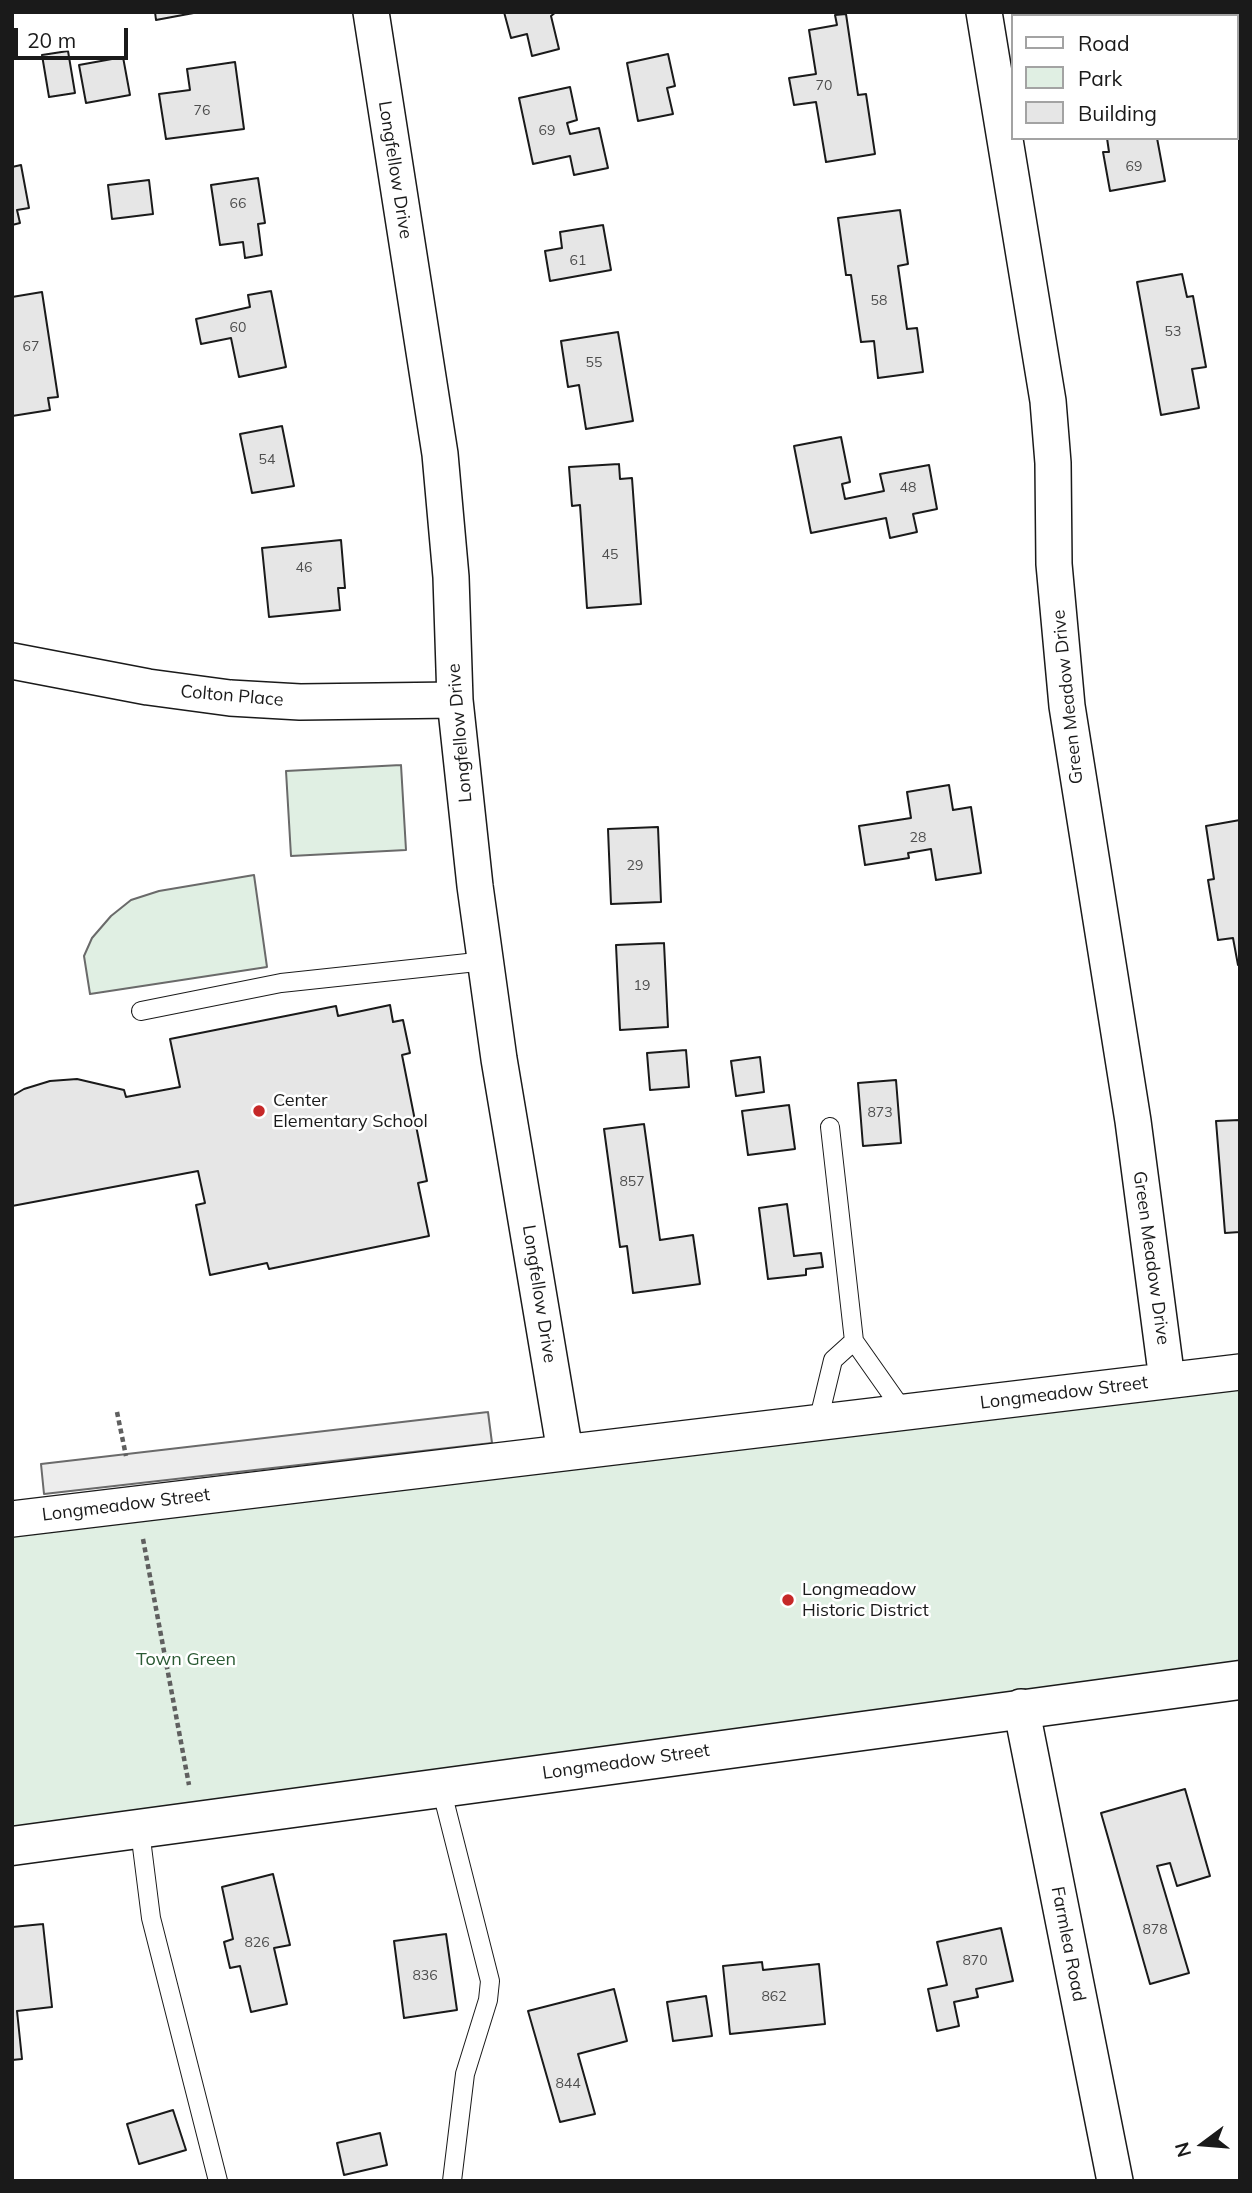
<!DOCTYPE html>
<html>
<head>
<meta charset="utf-8">
<style>
	body { margin:0 }
	#map { position:relative; width:1252px; height:2193px; overflow:hidden; background:#fff; font-family:Mulish,sans-serif }
	canvas { display:block }
	.frame { position:absolute; inset:0; border:14px solid #1a1a1a; pointer-events:none }
	.legend { position:absolute; left:1011px; top:14px; width:228px; height:126px; box-sizing:border-box; background:#fff; border:2px solid #a3a3a3; margin:0; padding:9px 12px; list-style:none; font-size:21px; color:#1a1a1a }
	.legend li { display:flex; align-items:center; gap:14px; height:35px }
	.legend b { width:35px; border:2px solid #a3a3a3 }
	.north { position:absolute; left:1168px; top:2109px; width:70px; height:70px; -webkit-text-stroke:5px #fff; paint-order:stroke; rotate:254deg; font-size:19px; font-weight:700; line-height:28px; text-align:center; color:#1a1a1a }
	.north::after { content:''; display:block; margin:auto; width:24px; height:32px; background:#1a1a1a; clip-path:polygon(50% 0,100% 100%,50% 72%,0 100%) }
	.scale { position:absolute; left:14px; top:28px; width:114px; height:32px; box-sizing:border-box; border:4px solid #1a1a1a; border-top:0; padding-left:9px; font-size:21px; line-height:24px; white-space:nowrap; color:#1a1a1a; -webkit-text-stroke:5px #fff; paint-order:stroke }
</style>
</head>
<body>
<div id="map">
<canvas width="1252" height="2193"></canvas>
<div class="frame"></div>
<ul class="legend">
<li><b style="height:9px;background:#fff"></b>Road</li>
<li><b style="height:19px;background:#e0efe3"></b>Park</li>
<li><b style="height:19px;background:#e6e6e6"></b>Building</li>
</ul>
<div class="north">N</div>
<div class="scale">20 m</div>
</div>
<script>
const ctx = document.querySelector('canvas').getContext('2d');
ctx.lineJoin = 'round';
function paint(path, color) {
  ctx.fillStyle = color;
  ctx.fill(path, 'evenodd');
}
function toPath(rows) {
  const path = new Path2D();
  for (const r of rows) {
    path.moveTo(r[0], r[1]);
    for (let i = 2; i < r.length; i += 2) path.lineTo(r[i], r[i + 1]);
  }
  return path;
}
function strokePath(path, color, width, dash) {
  ctx.strokeStyle = color;
  ctx.lineWidth = width;
  ctx.lineCap = dash ? 'butt' : 'round';
  ctx.setLineDash(dash || []);
  ctx.stroke(path);
}
function drawText(font, color, halo, rows, align = 'center') {
  ctx.font = font + ' Mulish,sans-serif';
  ctx.lineWidth = 5;
  ctx.setLineDash([]);
  ctx.textBaseline = 'middle';
  ctx.strokeStyle = halo;
  ctx.fillStyle = color;
  for (const [text, x, y, turn = 0] of rows) {
    ctx.save();
    ctx.translate(x, y);
    ctx.rotate((+turn || 0) * Math.PI / 180);
    ctx.textAlign = isNaN(turn) ? turn : align;
    if (halo) ctx.strokeText(text, 0, 0);
    ctx.fillText(text, 0, 0);
    ctx.restore();
  }
}
const green = toPath([
	[401,765,406,850,291,856,286,771,401,765],
	[254,875,267,967,90,994,84,956,92,938,111,916,131,900,159,891,254,875],
	[1240,1372,1240,1680,12,1846,12,1519,1240,1372]
]);
const parking = toPath([
	[488,1412,492,1443,44,1494,41,1464,488,1412]
]);
const building = toPath([
	[155,12,199,12,156,20,155,12],
	[504,12,556,12,551,16,559,49,532,56,527,34,511,38,504,12],
	[846,14,858,95,866,94,875,154,826,162,816,102,794,105,789,78,816,74,809,30,837,25,835,15,846,14],
	[68,51,75,93,49,97,42,55,68,51],
	[668,54,675,86,667,88,673,114,638,121,627,63,668,54],
	[123,57,130,95,86,103,79,65,123,57],
	[235,62,244,129,166,139,159,94,190,90,187,69,235,62],
	[570,87,577,120,567,123,570,134,599,128,608,168,574,175,570,156,533,164,519,98,570,87],
	[1107,138,1157,138,1165,181,1110,191,1103,152,1109,152,1107,138],
	[21,165,29,208,17,210,20,223,12,225,12,167,21,165],
	[258,178,265,223,258,224,262,255,245,258,243,242,220,245,211,185,258,178],
	[149,180,153,214,112,219,108,185,149,180],
	[900,210,908,264,898,266,907,329,917,328,923,372,878,378,874,341,861,342,851,275,846,275,838,218,900,210],
	[603,225,611,270,550,281,545,251,562,248,560,232,603,225],
	[1182,274,1187,297,1193,296,1206,367,1192,369,1199,408,1161,415,1137,282,1182,274],
	[271,291,286,367,239,377,231,338,201,344,196,319,250,307,248,295,271,291],
	[42,292,58,397,48,398,50,410,12,416,12,297,42,292],
	[618,332,633,421,586,429,579,385,568,387,561,341,618,332],
	[282,426,294,486,252,493,240,434,282,426],
	[841,437,850,482,842,484,845,499,884,491,880,474,929,465,937,509,913,514,917,532,890,538,886,518,811,533,794,446,841,437],
	[619,464,620,479,632,478,641,604,587,608,580,505,572,506,569,467,619,464],
	[341,540,345,588,338,588,340,610,269,617,262,548,341,540],
	[949,785,953,810,971,807,981,873,936,880,931,849,908,853,909,858,865,865,859,826,911,818,907,792,949,785],
	[1240,820,1240,965,1238,965,1233,938,1218,940,1208,880,1214,879,1206,826,1240,820],
	[658,827,661,902,611,904,608,829,658,827],
	[664,943,668,1027,620,1030,616,945,664,943],
	[390,1005,393,1022,403,1020,410,1053,402,1055,427,1181,418,1183,429,1236,269,1269,267,1263,210,1275,196,1205,205,1203,198,1171,12,1206,12,1096,24,1089,50,1081,77,1079,124,1090,126,1097,180,1087,170,1039,336,1006,338,1016,390,1005],
	[686,1050,689,1087,650,1090,647,1053,686,1050],
	[760,1057,764,1092,736,1096,731,1061,760,1057],
	[896,1080,901,1143,863,1146,858,1083,896,1080],
	[789,1105,795,1149,748,1155,742,1111,789,1105],
	[1240,1120,1240,1232,1225,1233,1216,1121,1240,1120],
	[644,1124,660,1240,693,1235,700,1284,633,1293,627,1246,620,1247,604,1129,644,1124],
	[787,1204,794,1256,821,1253,823,1267,806,1269,806,1275,768,1279,759,1208,787,1204],
	[1185,1789,1210,1876,1177,1886,1170,1863,1157,1866,1189,1973,1150,1984,1101,1813,1185,1789],
	[273,1874,290,1945,274,1948,287,2004,251,2012,240,1966,230,1968,224,1942,233,1939,222,1887,273,1874],
	[43,1924,52,2007,17,2011,22,2059,12,2060,12,1927,43,1924],
	[1001,1928,1013,1981,976,1989,978,1997,954,2002,959,2026,937,2031,928,1989,947,1985,937,1942,1001,1928],
	[446,1934,457,2010,404,2018,394,1941,446,1934],
	[762,1962,763,1970,819,1964,825,2024,730,2034,723,1966,762,1962],
	[614,1989,627,2041,578,2054,595,2114,560,2122,528,2011,614,1989],
	[706,1996,712,2036,673,2041,667,2002,706,1996],
	[173,2110,186,2150,139,2164,127,2124,173,2110],
	[380,2133,387,2165,344,2175,337,2143,380,2133]
]);
const path = toPath([
	[117,1412,126,1456],
	[143,1539,189,1785]
]);
const service = toPath([
	[141,1011,281,983,486,961],
	[830,1127,854,1341,904,1412],
	[818,1422,833,1360,854,1341],
	[441,1788,490,1981,488,2000,465,2074,452,2181],
	[140,1831,151,1918,218,2181]
]);
const minor = toPath([
	[371,12,440,454,451,577,455,700,475,886,499,1059,565,1452],
	[984,12,1048,401,1053,463,1054,564,1067,706,1133,1121,1167,1380],
	[12,661,148,687,230,698,300,702,455,700],
	[12,1519,1240,1372],
	[1021,1707,1115,2181]
]);
const primary = toPath([
	[12,1846,1240,1680]
]);
const markers = [
	[259,1111,7,"#c62828"],
	[788,1600,7,"#c62828"]
];
const numberNames = [
	["70",824,86],
	["76",202,111],
	["69",547,131],
	["69",1134,167],
	["66",238,204],
	["61",578,261],
	["58",879,301],
	["60",238,328],
	["53",1173,332],
	["67",31,347],
	["55",594,363],
	["54",267,460],
	["48",908,488],
	["45",610,555],
	["46",304,568],
	["28",918,838],
	["29",635,866],
	["19",642,986],
	["873",880,1113],
	["857",632,1182],
	["878",1155,1930],
	["826",257,1943],
	["870",975,1961],
	["836",425,1976],
	["862",774,1997],
	["844",568,2084]
];
const streetNames = [
	["Longfellow Drive",395,170,81],
	["Colton Place",232,696,5],
	["Green Meadow Drive",1068,697,-96],
	["Longfellow Drive",460,733,-95],
	["Green Meadow Drive",1151,1258,82],
	["Longfellow Drive",539,1294,81],
	["Longmeadow Street",1064,1393,-7],
	["Longmeadow Street",126,1505,-7],
	["Longmeadow Street",626,1762,-8],
	["Farmlea Road",1068,1944,79]
];
const poiNames = [
	["Center",273,1101],
	["Elementary School",273,1122],
	["Longmeadow",802,1590],
	["Historic District",802,1611]
];
const parkNames = [
	["Town Green",186,1660]
];
paint(green, '#e0efe3');
strokePath(green, '#6a6a6a', 2);
paint(parking, '#ededed');
strokePath(parking, '#6a6a6a', 2);
paint(building, '#e6e6e6');
strokePath(building, '#1a1a1a', 2);
strokePath(service, '#1a1a1a', 20);
strokePath(minor, '#1a1a1a', 38);
strokePath(primary, '#1a1a1a', 41);
strokePath(path, '#5f5f5f', 4.5, [5, 3.5]);
strokePath(service, '#fff', 18);
strokePath(minor, '#fff', 35);
strokePath(primary, '#fff', 38);
for (const [x, y, r, color] of markers) {
  const dot = new Path2D();
  dot.arc(x, y, r, 0, 2 * Math.PI);
  ctx.fillStyle = color;
  ctx.fill(dot);
  strokePath(dot, '#fff', 2.5);
}
drawText('14px', '#4d4d4d', null, numberNames);
drawText('18px', '#1a1a1a', '#fff', streetNames);
drawText('18px', '#1a1a1a', '#fff', poiNames, 'left');
drawText('18px', '#2b5a34', '#fff', parkNames);
</script>
</body>
</html>
